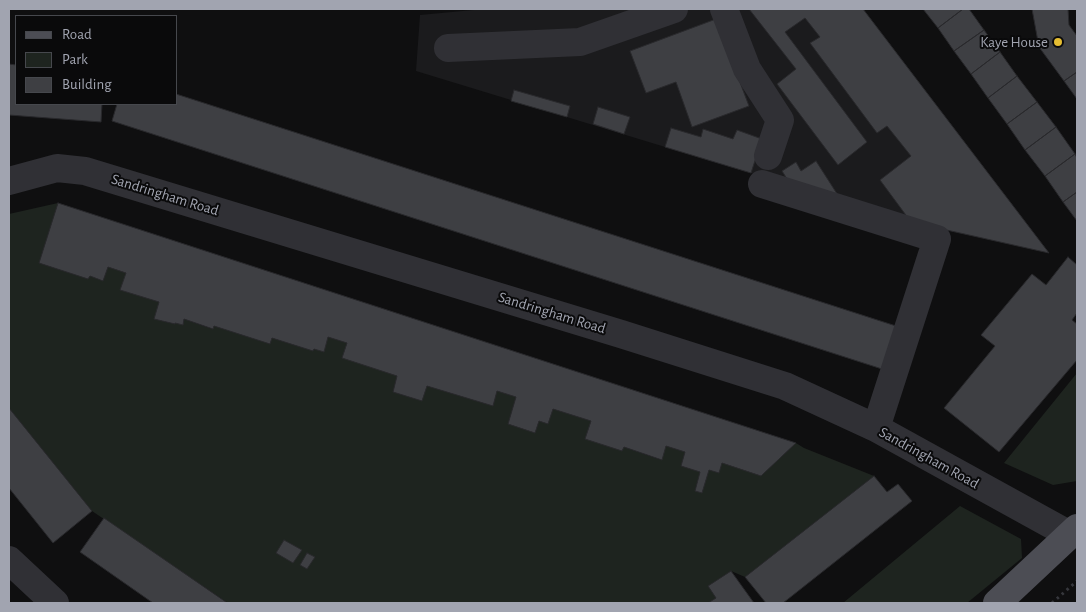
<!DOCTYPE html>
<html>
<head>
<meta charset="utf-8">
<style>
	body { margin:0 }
	#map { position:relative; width:1086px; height:612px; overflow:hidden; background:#0f0f10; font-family:"Alegreya Sans",sans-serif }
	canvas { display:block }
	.frame { position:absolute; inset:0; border:10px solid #a1a4b0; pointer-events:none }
	.legend { position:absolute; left:15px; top:15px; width:162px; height:90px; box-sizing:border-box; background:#0a0a0b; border:1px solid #46484d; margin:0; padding:6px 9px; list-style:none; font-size:15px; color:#a1a4b0 }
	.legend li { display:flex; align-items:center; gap:10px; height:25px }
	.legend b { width:25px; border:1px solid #46484d }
</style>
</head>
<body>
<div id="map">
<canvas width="1086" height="612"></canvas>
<div class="frame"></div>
<ul class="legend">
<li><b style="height:6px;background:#4c4d54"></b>Road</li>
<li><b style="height:14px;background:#1e241f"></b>Park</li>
<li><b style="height:14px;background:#3e3f43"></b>Building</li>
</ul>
</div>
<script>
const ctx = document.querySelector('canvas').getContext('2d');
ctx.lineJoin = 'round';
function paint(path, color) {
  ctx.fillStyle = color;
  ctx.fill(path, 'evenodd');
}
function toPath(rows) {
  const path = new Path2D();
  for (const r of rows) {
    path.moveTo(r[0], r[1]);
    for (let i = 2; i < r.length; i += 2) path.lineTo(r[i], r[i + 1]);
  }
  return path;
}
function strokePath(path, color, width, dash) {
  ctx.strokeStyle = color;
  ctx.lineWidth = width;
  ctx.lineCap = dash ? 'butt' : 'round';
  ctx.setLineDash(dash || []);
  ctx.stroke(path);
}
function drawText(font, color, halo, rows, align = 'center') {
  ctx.font = font + ' "Alegreya Sans",sans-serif';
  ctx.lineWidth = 4;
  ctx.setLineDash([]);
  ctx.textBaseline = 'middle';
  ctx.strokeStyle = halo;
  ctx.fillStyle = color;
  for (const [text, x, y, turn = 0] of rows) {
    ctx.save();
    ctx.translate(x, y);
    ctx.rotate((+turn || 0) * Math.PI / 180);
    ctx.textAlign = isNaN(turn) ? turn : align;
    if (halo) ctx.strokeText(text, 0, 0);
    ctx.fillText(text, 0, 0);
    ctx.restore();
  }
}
const built = toPath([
	[484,9,863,9,1049,253,911,222,416,71,420,15]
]);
const green = toPath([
	[58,203,39,263,88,279,90,276,103,281,108,267,126,273,131,293,159,302,155,319,174,324,175,323,183,324,184,319,212,329,214,326,270,344,272,338,313,351,328,337,347,343,343,358,397,376,393,392,422,401,427,386,493,406,497,391,516,397,508,424,535,433,539,421,548,424,553,409,591,421,586,439,622,451,624,447,661,460,666,446,685,452,681,466,700,472,695,490,702,492,709,470,719,473,722,463,761,476,796,443,804,448,874,476,745,577,731,571,708,586,716,598,708,603,228,603,92,511,9,408,9,214],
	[1077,373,1077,481,1053,485,1004,463],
	[960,506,1021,539,1022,558,967,603,843,603]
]);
const building = toPath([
	[749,9,863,9,1049,253,911,222,880,180,911,156,887,126,877,133,810,43,820,37,805,18,785,32,867,142,838,165,777,84,796,69,749,9],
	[923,9,963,9,938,28,923,9],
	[963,9,969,9,984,30,954,51,938,28,963,9],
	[1032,9,1068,9,1069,25,1077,36,1077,72,1064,81,1039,47,1032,9],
	[716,19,749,106,692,127,676,82,646,93,630,51,716,19],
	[984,30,1000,52,971,74,954,51,984,30],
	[1000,52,1017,76,988,98,971,74,1000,52],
	[9,64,16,65,16,104,102,104,101,122,9,115,9,64],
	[1077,72,1077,99,1064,81,1077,72],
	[1017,76,1037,102,1007,124,988,98,1017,76],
	[514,90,570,106,567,117,511,101,514,90],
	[176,94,896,326,882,369,112,121,117,104,176,104,176,94],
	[1037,102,1056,127,1025,150,1007,124,1037,102],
	[598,107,630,117,624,134,593,124,598,107],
	[1056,127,1075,154,1045,176,1025,150,1056,127],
	[671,128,701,137,703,129,733,139,737,130,762,139,751,173,665,147,671,128],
	[1075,154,1077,158,1077,192,1063,202,1045,176,1075,154],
	[816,161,841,200,791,185,782,171,796,162,801,171,816,161],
	[1077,192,1077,221,1063,202,1077,192],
	[58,203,796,443,761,476,722,463,719,473,709,470,702,493,695,491,700,472,681,466,685,452,666,446,662,460,624,447,622,451,585,439,591,421,553,409,548,424,539,421,535,433,508,424,516,397,497,391,493,406,427,386,422,401,393,392,397,376,342,358,347,343,328,337,324,352,314,349,313,351,272,338,270,344,214,326,213,329,184,319,183,325,175,323,175,324,154,319,159,302,120,290,126,273,108,267,103,281,90,276,88,279,39,263,58,203],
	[1068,257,1077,265,1077,313,1072,320,1077,324,1077,360,999,452,944,408,995,346,981,335,1032,274,1046,285,1068,257],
	[9,408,92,511,53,543,9,488,9,408],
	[874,476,887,492,898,484,912,501,783,603,766,603,745,577,874,476],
	[104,518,226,602,225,603,153,603,80,552,104,518],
	[284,540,302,550,293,563,276,553,284,540],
	[307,553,315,557,307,569,300,565,307,553],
	[731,571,754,603,708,603,716,598,708,586,731,571]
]);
const path = toPath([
	[1052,603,1077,581]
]);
const minor = toPath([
	[724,9,747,69,780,120,768,156],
	[448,48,580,42,674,9],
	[9,181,57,168,85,171,621,334,785,386,876,428,1070,535],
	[762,184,937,239,876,428],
	[9,560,55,603]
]);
const major = toPath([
	[997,603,1077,528]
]);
const markers = [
	[1058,42,5,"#e5bd32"]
];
const poiNames = [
	["Kaye House",1048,42]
];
const streetNames = [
	["Sandringham Road",165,195,17],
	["Sandringham Road",552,313,17],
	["Sandringham Road",929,458,29]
];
paint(built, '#1b1b1d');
paint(green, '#1e241f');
paint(building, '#3e3f43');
strokePath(building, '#29292c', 1);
strokePath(path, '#36373c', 3, [2.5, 4]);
strokePath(minor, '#303035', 28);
strokePath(major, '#4c4d54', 28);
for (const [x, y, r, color] of markers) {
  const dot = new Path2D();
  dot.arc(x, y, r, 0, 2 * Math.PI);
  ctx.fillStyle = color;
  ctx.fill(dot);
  strokePath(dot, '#0a0a0b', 2);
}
drawText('15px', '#a1a4b0', '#0a0a0b', poiNames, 'right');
drawText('15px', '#a1a4b0', '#0a0a0b', streetNames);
</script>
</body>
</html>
